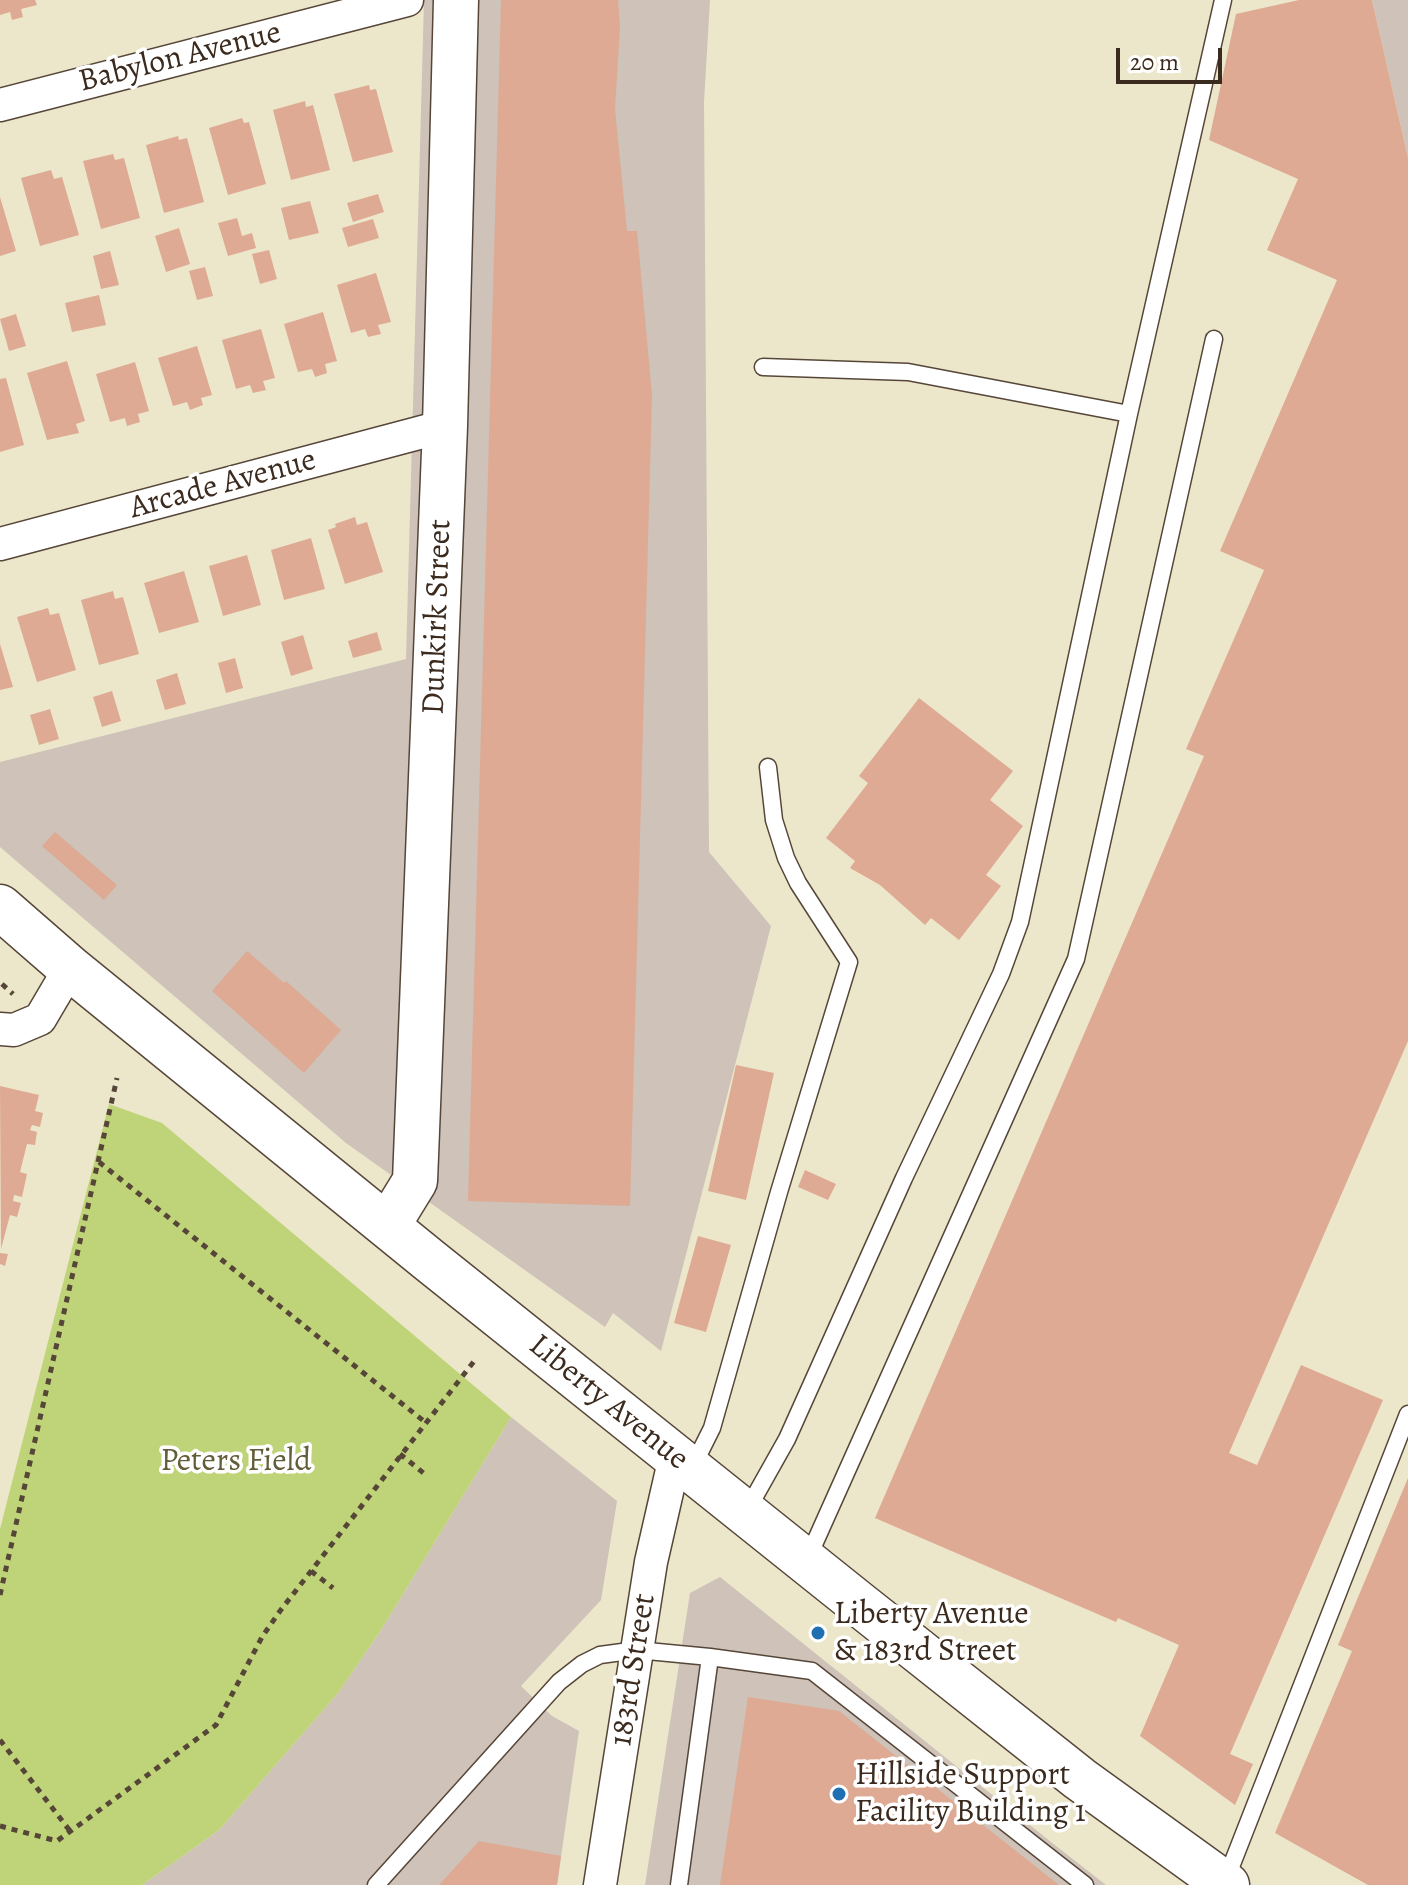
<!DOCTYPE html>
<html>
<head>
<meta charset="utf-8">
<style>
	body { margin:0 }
	#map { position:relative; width:1408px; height:1885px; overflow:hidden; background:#ece7cb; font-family:Alegreya,serif }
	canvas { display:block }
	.scale { position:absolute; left:1116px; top:48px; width:106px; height:36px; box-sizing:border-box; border:4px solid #3b2a1e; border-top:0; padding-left:10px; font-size:24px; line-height:28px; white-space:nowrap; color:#3b2a1e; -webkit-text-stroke:6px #fff; paint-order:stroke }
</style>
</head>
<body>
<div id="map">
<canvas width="1408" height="1885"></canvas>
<div class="scale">20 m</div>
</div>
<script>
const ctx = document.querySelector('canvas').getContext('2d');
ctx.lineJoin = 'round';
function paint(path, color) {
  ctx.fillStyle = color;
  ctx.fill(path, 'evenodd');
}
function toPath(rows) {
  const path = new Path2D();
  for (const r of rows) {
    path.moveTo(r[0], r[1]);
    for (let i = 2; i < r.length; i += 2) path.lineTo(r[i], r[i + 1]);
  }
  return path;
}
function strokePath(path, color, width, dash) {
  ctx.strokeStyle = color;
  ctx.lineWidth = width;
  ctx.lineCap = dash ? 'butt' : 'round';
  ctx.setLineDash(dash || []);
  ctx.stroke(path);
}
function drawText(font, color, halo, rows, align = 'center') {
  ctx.font = font + ' Alegreya,serif';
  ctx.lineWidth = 7;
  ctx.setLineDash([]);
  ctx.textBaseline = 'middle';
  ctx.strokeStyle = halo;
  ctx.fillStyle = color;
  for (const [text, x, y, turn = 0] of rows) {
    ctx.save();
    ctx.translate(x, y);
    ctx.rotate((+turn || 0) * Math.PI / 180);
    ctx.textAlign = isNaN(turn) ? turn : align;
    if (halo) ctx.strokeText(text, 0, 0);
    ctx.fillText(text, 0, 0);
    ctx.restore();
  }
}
const industrial = toPath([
	[424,0,710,0,704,102,709,852,771,926,661,1351,613,1313,605,1327,346,1143,0,847,0,762,406,659],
	[1372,0,1408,0,1408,158],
	[511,1417,617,1501,601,1600,521,1686,552,1716,579,1731,557,1885,142,1885,219,1830,338,1693,381,1630],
	[720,1577,1051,1842,1106,1885,645,1885,690,1593]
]);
const green = toPath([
	[109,1104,162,1123,511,1417,381,1630,338,1693,219,1830,142,1885,0,1885,0,1529]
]);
const building = toPath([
	[0,0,35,0,37,5,21,9,23,17,12,20,10,12,0,15],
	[501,0,618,0,620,28,615,109,627,231,637,231,652,395,630,1206,468,1201],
	[1299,0,1372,0,1408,158,1408,1041,1229,1453,1257,1465,1301,1365,1383,1400,1230,1754,1253,1764,1235,1805,1140,1736,1179,1645,1118,1618,1116,1622,875,1518,1204,756,1186,749,1264,570,1220,551,1337,280,1267,250,1298,179,1209,140,1236,14],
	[369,85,370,90,376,89,393,152,353,162,334,94],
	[305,101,306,107,313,105,330,170,291,180,273,110],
	[242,118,244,123,249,122,266,184,228,195,209,128],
	[178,136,179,140,187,138,204,202,164,213,146,145],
	[113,154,115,160,124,158,140,218,101,229,83,161],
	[51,170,54,179,62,177,79,235,40,246,21,178],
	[378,194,384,212,353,222,347,203],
	[0,197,16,251,0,256],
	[310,201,319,233,289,240,281,208],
	[237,218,242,236,252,233,256,248,228,256,218,223],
	[373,219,379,238,348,247,342,228],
	[179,228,190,264,166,272,155,236],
	[269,250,277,279,260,284,252,254],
	[110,251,119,285,101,289,93,256],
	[205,267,213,296,197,300,189,271],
	[376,273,391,322,378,325,381,334,368,337,365,329,351,333,337,285],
	[99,295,106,325,72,332,65,303],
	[323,312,337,361,325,364,327,373,315,377,312,369,298,372,284,324],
	[16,314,26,346,9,351,0,319],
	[261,329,275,378,263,381,266,390,253,393,250,385,236,389,222,340],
	[197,346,212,395,201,398,203,405,190,410,187,402,173,406,158,358],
	[67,361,85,421,76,424,79,433,47,440,27,373],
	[135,362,149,411,138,414,140,422,127,426,125,418,110,422,96,374],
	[6,378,24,445,0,452,0,379],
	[355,517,357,525,367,522,383,572,345,584,328,530,336,527,335,524],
	[311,538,325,589,284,600,271,550],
	[247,555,261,605,223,616,209,566],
	[184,571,199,622,159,633,144,583],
	[113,591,115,599,123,597,139,654,99,665,81,600],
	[48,608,50,615,59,613,76,670,37,682,17,617],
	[377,632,382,650,353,658,348,641],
	[303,635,313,669,291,676,281,642],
	[0,644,13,687,0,690],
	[235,658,243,688,226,693,218,663],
	[177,673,186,704,165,710,156,680],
	[112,691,121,721,102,727,93,697],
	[919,698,1013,771,990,800,1023,826,986,875,1001,886,959,940,931,918,925,925,880,885,850,868,855,861,826,838,868,783,859,776],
	[50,709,59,739,39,745,30,715],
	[55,832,117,885,104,900,42,846],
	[247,951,284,983,286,981,341,1030,304,1073,212,991],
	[736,1065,774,1073,746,1200,708,1191],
	[0,1086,39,1095,35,1111,43,1113,40,1127,32,1125,30,1130,37,1132,35,1145,27,1144,20,1172,27,1174,22,1197,14,1195,13,1201,21,1203,17,1217,10,1215,1,1249],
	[805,1170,836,1184,828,1200,798,1187],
	[698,1236,731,1245,706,1332,674,1323],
	[0,1253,8,1254,5,1266,0,1264],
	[1408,1478,1408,1885,1368,1885,1275,1833,1352,1651,1338,1645],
	[748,1697,839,1711,1059,1885,720,1885],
	[479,1841,561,1856,557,1885,439,1885]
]);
const path = toPath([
	[2,984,13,994],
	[99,1162,425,1422],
	[400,1454,426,1475],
	[311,1571,333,1588],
	[0,1595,117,1078],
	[0,1740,70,1831],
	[0,1826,57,1841,216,1725,262,1637,280,1611,475,1360]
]);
const service = toPath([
	[763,367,908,372,1129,414],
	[692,1468,712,1428,779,1192,849,962,798,883,786,858,774,820,768,767],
	[746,1512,787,1439,904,1178,1001,974,1020,922,1129,414,1223,0],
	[807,1560,1076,959,1214,339],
	[1225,1882,1408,1414],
	[376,1885,559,1682,582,1664,600,1655,637,1650,710,1657,812,1671,1085,1885],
	[679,1885,710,1657]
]);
const minor = toPath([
	[0,105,407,0],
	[0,544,445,426],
	[0,1029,14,1030,40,1019,70,968],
	[600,1885,651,1562,675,1457]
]);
const secondary = toPath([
	[0,907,70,968,429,1260,858,1603,1080,1779,1227,1885],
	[388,1225,415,1181,445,426,456,0]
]);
const markers = [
	[818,1633,8,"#1f6fb2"],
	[839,1794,8,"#1f6fb2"]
];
const streetNames = [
	["Babylon Avenue",180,58,-14],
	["Arcade Avenue",223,485,-15],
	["Dunkirk Street",438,617,-88],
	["Liberty Avenue",608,1403,39],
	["183rd Street",634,1670,-81]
];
const parkNames = [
	["Peters Field",236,1462]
];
const poiNames = [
	["Liberty Avenue",834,1615],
	["& 183rd Street",834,1652],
	["Hillside Support",855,1776],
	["Facility Building 1",855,1813]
];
paint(industrial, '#cec2b9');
paint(green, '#bfd478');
paint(building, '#deaa93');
strokePath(service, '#564638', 19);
strokePath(minor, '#564638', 35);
strokePath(secondary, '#564638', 47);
strokePath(path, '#564638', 5, [6, 6]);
strokePath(service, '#fff', 16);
strokePath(minor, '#fff', 32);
strokePath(secondary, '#fff', 44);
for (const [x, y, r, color] of markers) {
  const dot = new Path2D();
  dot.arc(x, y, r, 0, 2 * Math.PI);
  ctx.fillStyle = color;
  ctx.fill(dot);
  strokePath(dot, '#fff', 3);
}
drawText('32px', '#3b2a1e', '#fff', streetNames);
drawText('32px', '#635d39', '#fff', parkNames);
drawText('32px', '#3b2a1e', '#fff', poiNames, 'left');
</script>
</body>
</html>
